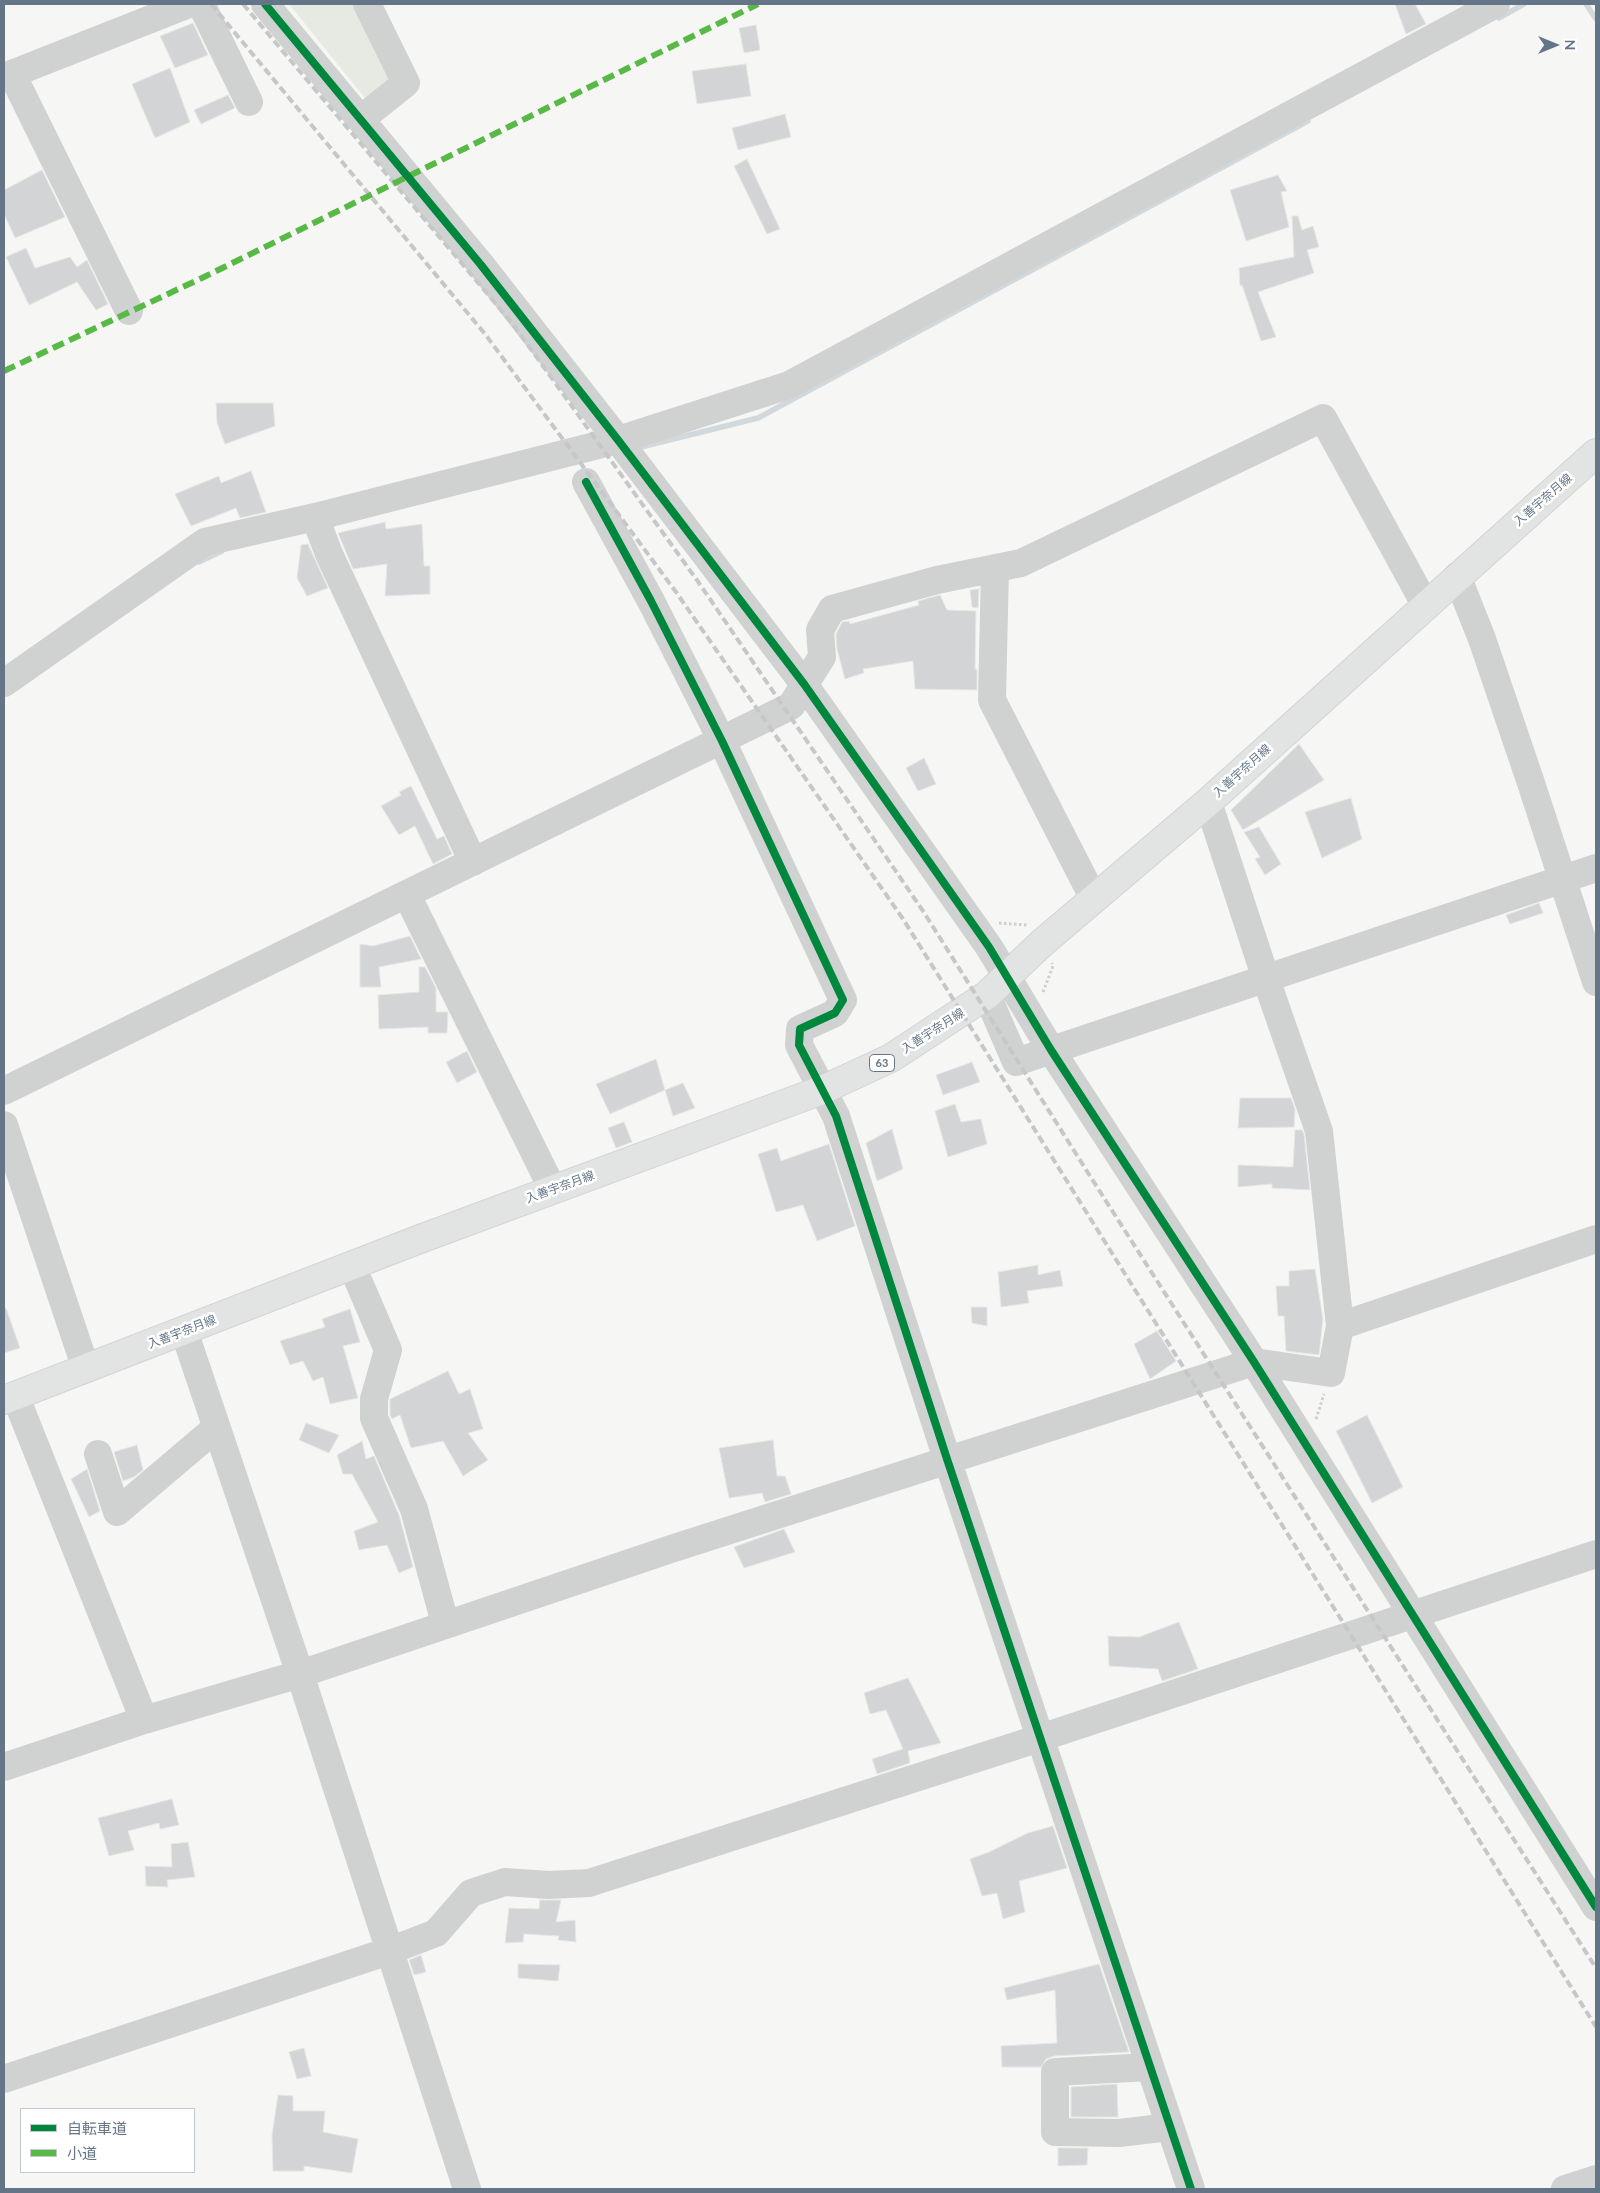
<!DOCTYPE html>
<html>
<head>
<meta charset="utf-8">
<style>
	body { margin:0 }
	#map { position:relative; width:1600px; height:2193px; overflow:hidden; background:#f6f7f5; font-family:Lato,"Noto Sans JP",sans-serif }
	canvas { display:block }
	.frame { position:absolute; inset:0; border:5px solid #647587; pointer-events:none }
	.legend { position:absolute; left:20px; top:2108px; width:175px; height:65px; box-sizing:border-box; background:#fff; border:1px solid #c1c8cf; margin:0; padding:6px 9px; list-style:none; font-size:15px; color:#647587 }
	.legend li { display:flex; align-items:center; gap:10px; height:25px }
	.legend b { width:25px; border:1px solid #c1c8cf }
	.north { position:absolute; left:1530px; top:20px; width:50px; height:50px; -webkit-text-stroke:4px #fff; paint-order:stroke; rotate:90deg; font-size:14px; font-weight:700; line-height:20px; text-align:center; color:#647587 }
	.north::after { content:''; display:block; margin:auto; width:18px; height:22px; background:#647587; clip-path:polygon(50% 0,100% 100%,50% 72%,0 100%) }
</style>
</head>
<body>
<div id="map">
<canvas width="1600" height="2193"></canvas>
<div class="frame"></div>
<ul class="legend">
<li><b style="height:6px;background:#00873e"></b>自転車道</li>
<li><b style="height:6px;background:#58b947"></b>小道</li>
</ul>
<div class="north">N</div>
</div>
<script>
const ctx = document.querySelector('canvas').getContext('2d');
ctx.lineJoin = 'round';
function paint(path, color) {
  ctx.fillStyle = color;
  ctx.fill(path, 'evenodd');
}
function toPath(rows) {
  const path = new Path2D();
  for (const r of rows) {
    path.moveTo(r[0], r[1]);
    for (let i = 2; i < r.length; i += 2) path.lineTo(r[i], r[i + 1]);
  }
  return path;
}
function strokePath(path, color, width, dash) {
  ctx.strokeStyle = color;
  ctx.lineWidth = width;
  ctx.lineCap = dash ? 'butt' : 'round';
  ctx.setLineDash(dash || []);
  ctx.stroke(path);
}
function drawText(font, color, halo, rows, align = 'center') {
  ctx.font = font + ' Lato,"Noto Sans JP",sans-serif';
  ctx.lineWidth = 5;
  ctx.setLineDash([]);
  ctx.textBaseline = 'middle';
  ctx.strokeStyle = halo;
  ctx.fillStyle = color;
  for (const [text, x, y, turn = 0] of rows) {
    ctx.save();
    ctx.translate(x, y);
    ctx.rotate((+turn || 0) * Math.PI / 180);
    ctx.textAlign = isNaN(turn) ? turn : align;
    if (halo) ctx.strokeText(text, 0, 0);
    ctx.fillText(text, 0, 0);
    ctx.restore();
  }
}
const green = toPath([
	[289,4,357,4,396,83,369,103]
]);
const stream = toPath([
	[1586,4,1596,19],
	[1499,18,1524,4],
	[641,447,758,418,1308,121],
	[199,562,222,551]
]);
const building = toPath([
	[1395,4,1415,4,1426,24,1406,34,1395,4],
	[193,23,208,55,175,68,160,36,193,23],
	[756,25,760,50,744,53,739,28,756,25],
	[746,64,751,96,697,104,692,71,746,64],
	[170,68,190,122,155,138,132,84,170,68],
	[228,95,235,108,201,124,194,110,228,95],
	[785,114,791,137,738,150,732,128,785,114],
	[747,159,780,229,767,234,734,166,747,159],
	[42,170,65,217,15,238,4,214,4,190,42,170],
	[1278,175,1287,191,1281,192,1289,227,1246,241,1230,190,1278,175],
	[1292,216,1298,216,1302,230,1313,226,1319,247,1307,250,1314,273,1258,292,1276,337,1261,341,1242,285,1240,286,1239,268,1294,257,1292,216],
	[26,248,35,268,70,257,77,267,87,260,108,304,96,310,77,282,29,305,6,257,26,248],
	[216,403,273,403,275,426,225,444,217,423,216,403],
	[251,471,266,512,240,518,236,508,191,526,175,494,219,476,221,483,251,471],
	[385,522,386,529,422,524,424,566,430,566,430,594,385,596,387,564,353,569,338,533,385,522],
	[308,544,328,588,307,596,297,578,301,545,308,544],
	[979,589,978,608,972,607,970,590,979,589],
	[940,595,947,610,976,611,975,669,977,669,977,690,915,689,913,661,863,669,864,673,845,679,837,649,836,634,842,622,849,621,850,624,919,605,918,601,940,595],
	[1299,744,1324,780,1243,830,1231,810,1299,744],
	[924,758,936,784,918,791,906,768,924,758],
	[411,786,437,839,444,836,452,854,433,864,415,826,399,835,381,806,401,795,399,792,411,786],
	[1351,798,1362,839,1322,858,1305,812,1351,798],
	[1259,827,1281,864,1265,875,1255,859,1260,857,1244,832,1259,827],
	[1539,903,1543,913,1510,924,1506,915,1539,903],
	[410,936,421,959,379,967,381,987,360,987,360,944,373,946,410,936],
	[419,967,425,967,436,988,436,1012,448,1012,447,1033,428,1033,428,1027,379,1029,378,995,419,992,419,967],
	[467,1051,477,1072,457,1083,446,1062,467,1051],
	[656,1059,665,1090,610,1114,596,1084,656,1059],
	[972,1062,980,1082,943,1095,936,1075,972,1062],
	[683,1083,695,1108,673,1116,665,1090,683,1083],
	[1240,1098,1291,1098,1295,1109,1294,1127,1238,1128,1240,1098],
	[955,1104,961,1122,981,1119,987,1144,948,1157,935,1111,955,1104],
	[624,1122,632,1142,616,1148,608,1128,624,1122],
	[892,1129,903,1169,877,1181,866,1143,892,1129],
	[1295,1130,1302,1130,1304,1134,1310,1190,1272,1188,1272,1184,1238,1187,1238,1165,1293,1167,1295,1130],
	[829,1144,855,1226,817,1241,803,1205,776,1212,758,1154,777,1148,781,1161,829,1144],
	[1038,1265,1038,1275,1060,1270,1063,1286,1027,1291,1029,1303,1001,1307,998,1272,1038,1265],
	[1315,1269,1323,1319,1319,1355,1286,1351,1284,1316,1278,1316,1276,1286,1289,1286,1289,1271,1315,1269],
	[971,1307,987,1307,987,1326,972,1323,971,1307],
	[4,1308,6,1308,20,1348,4,1353,4,1308],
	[350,1309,360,1342,343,1346,358,1398,330,1404,323,1377,313,1381,303,1361,290,1365,280,1341,325,1327,322,1319,350,1309],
	[1157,1331,1176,1361,1150,1379,1134,1344,1157,1331],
	[448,1371,459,1394,470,1389,483,1429,468,1433,488,1460,463,1476,443,1441,411,1448,400,1415,392,1419,390,1415,390,1399,448,1371],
	[1367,1415,1403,1487,1372,1503,1336,1431,1367,1415],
	[306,1423,339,1435,329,1453,299,1440,306,1423],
	[773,1440,777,1476,785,1476,791,1494,765,1502,762,1493,729,1498,719,1448,773,1440],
	[362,1441,366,1459,374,1456,399,1515,413,1567,399,1573,387,1545,359,1550,354,1531,378,1522,352,1474,343,1474,337,1455,362,1441],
	[137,1445,143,1470,134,1477,123,1481,114,1452,137,1445],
	[87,1469,100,1511,89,1517,71,1479,87,1469],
	[784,1529,795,1552,744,1568,734,1547,784,1529],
	[1179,1622,1198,1669,1162,1681,1158,1669,1109,1666,1108,1636,1139,1637,1179,1622],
	[908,1678,941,1743,908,1751,910,1763,877,1774,872,1759,903,1749,886,1710,870,1714,864,1693,908,1678],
	[172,1799,179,1825,160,1829,159,1823,128,1831,134,1850,109,1856,98,1818,172,1799],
	[1053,1826,1067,1868,1019,1881,1025,1912,1003,1919,997,1893,982,1896,970,1859,989,1852,1028,1833,1053,1826],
	[188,1842,195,1877,167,1880,168,1887,146,1886,145,1866,172,1867,171,1844,188,1842],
	[540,1900,561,1900,556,1922,575,1920,576,1942,558,1940,559,1936,524,1934,523,1942,505,1943,509,1908,539,1909,540,1900],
	[421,1955,426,1972,414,1975,409,1960,421,1955],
	[518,1964,560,1965,558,1981,518,1978,518,1964],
	[1099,1964,1129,2052,1054,2056,1046,2059,1041,2067,1002,2067,1001,2046,1057,2043,1055,1990,1007,2000,1004,1988,1099,1964],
	[304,2048,311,2076,297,2079,289,2052,304,2048],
	[1117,2084,1118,2117,1071,2117,1071,2087,1117,2084],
	[278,2095,293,2096,293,2111,325,2111,323,2132,358,2139,352,2173,304,2166,304,2171,273,2171,272,2135,278,2095],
	[1058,2148,1088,2148,1087,2165,1058,2166,1058,2148]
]);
const path = toPath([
	[999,923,1027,925],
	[1043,992,1053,966,1052,963],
	[1316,1419,1324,1394]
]);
const minor = toPath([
	[201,4,249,102],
	[265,4,481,265,618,440,804,684,989,947,1051,1050,1254,1362,1596,1907],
	[12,74,129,311],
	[4,77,189,4],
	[361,119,406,83,367,4],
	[586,482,651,601,722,741,843,1000,835,1013,800,1029,799,1045,836,1116,947,1459,1191,2189],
	[315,517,329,554,473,862],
	[995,568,992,700,1094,899],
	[1457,576,1482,639,1531,783,1596,982],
	[4,683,205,542,315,517,618,440,789,385,1496,4],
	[1208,802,1266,979,1319,1131,1340,1326],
	[407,895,553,1190],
	[987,995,1016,1062,1596,868],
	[4,1091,791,706,822,657,820,630,832,609,937,580,1021,563,1323,418,1426,606],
	[4,1125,86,1369],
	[352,1266,388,1350,374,1399,374,1418,414,1509,445,1623],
	[184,1331,300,1674,467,2189],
	[15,1395,144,1720],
	[98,1454,117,1512,216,1428],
	[4,1767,144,1720,300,1674,671,1549,1254,1362,1331,1373,1340,1326,1596,1239],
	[1150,2067,1055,2072,1055,2132,1119,2133,1170,2127],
	[4,2079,389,1951,436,1933,471,1893,505,1882,549,1885,589,1883,1040,1738,1596,1554],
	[1565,2189,1596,2179]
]);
const major = toPath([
	[4,1400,420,1239,822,1090,891,1058,987,995,1042,943,1208,802,1596,453]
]);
const rail = toPath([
	[211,4,485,334,676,592,903,919,1596,2027],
	[243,4,512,323,699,583,923,911,1090,1176,1596,1968]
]);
const quiet = toPath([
	[4,371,204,277,758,4]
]);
const cycleway = toPath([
	[265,4,481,265,618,440,804,684,989,947,1051,1050,1254,1362,1596,1907],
	[586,482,651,601,722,741,843,1000,835,1013,800,1029,799,1045,836,1116,947,1459,1191,2189]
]);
const shields = [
	[882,1063,25]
];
const shieldNames = [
	["63",882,1063]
];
const streetNames = [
	["入善宇奈月線",1543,500,-41],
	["入善宇奈月線",1242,771,-42],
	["入善宇奈月線",933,1031,-33],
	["入善宇奈月線",560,1187,-20],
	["入善宇奈月線",182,1332,-21]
];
paint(green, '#e6eae3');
strokePath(stream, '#d2d9dc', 5.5);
paint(building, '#d3d4d5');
strokePath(building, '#e6e6e5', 1);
strokePath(major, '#d2d4d4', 30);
strokePath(path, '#cdcecf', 3, [2.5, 2.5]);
strokePath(minor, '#d0d2d2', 28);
strokePath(major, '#e2e3e3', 28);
strokePath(rail, '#c6c7c8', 4, [8, 4]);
strokePath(quiet, '#58b947', 6, [12, 6]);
strokePath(cycleway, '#00873e', 8);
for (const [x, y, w] of shields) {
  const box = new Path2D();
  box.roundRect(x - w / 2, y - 8.5, w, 17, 4);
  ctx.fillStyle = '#fff';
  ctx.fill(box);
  strokePath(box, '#647587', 1);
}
drawText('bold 11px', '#647587', null, shieldNames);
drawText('12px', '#647587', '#fff', streetNames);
</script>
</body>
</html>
